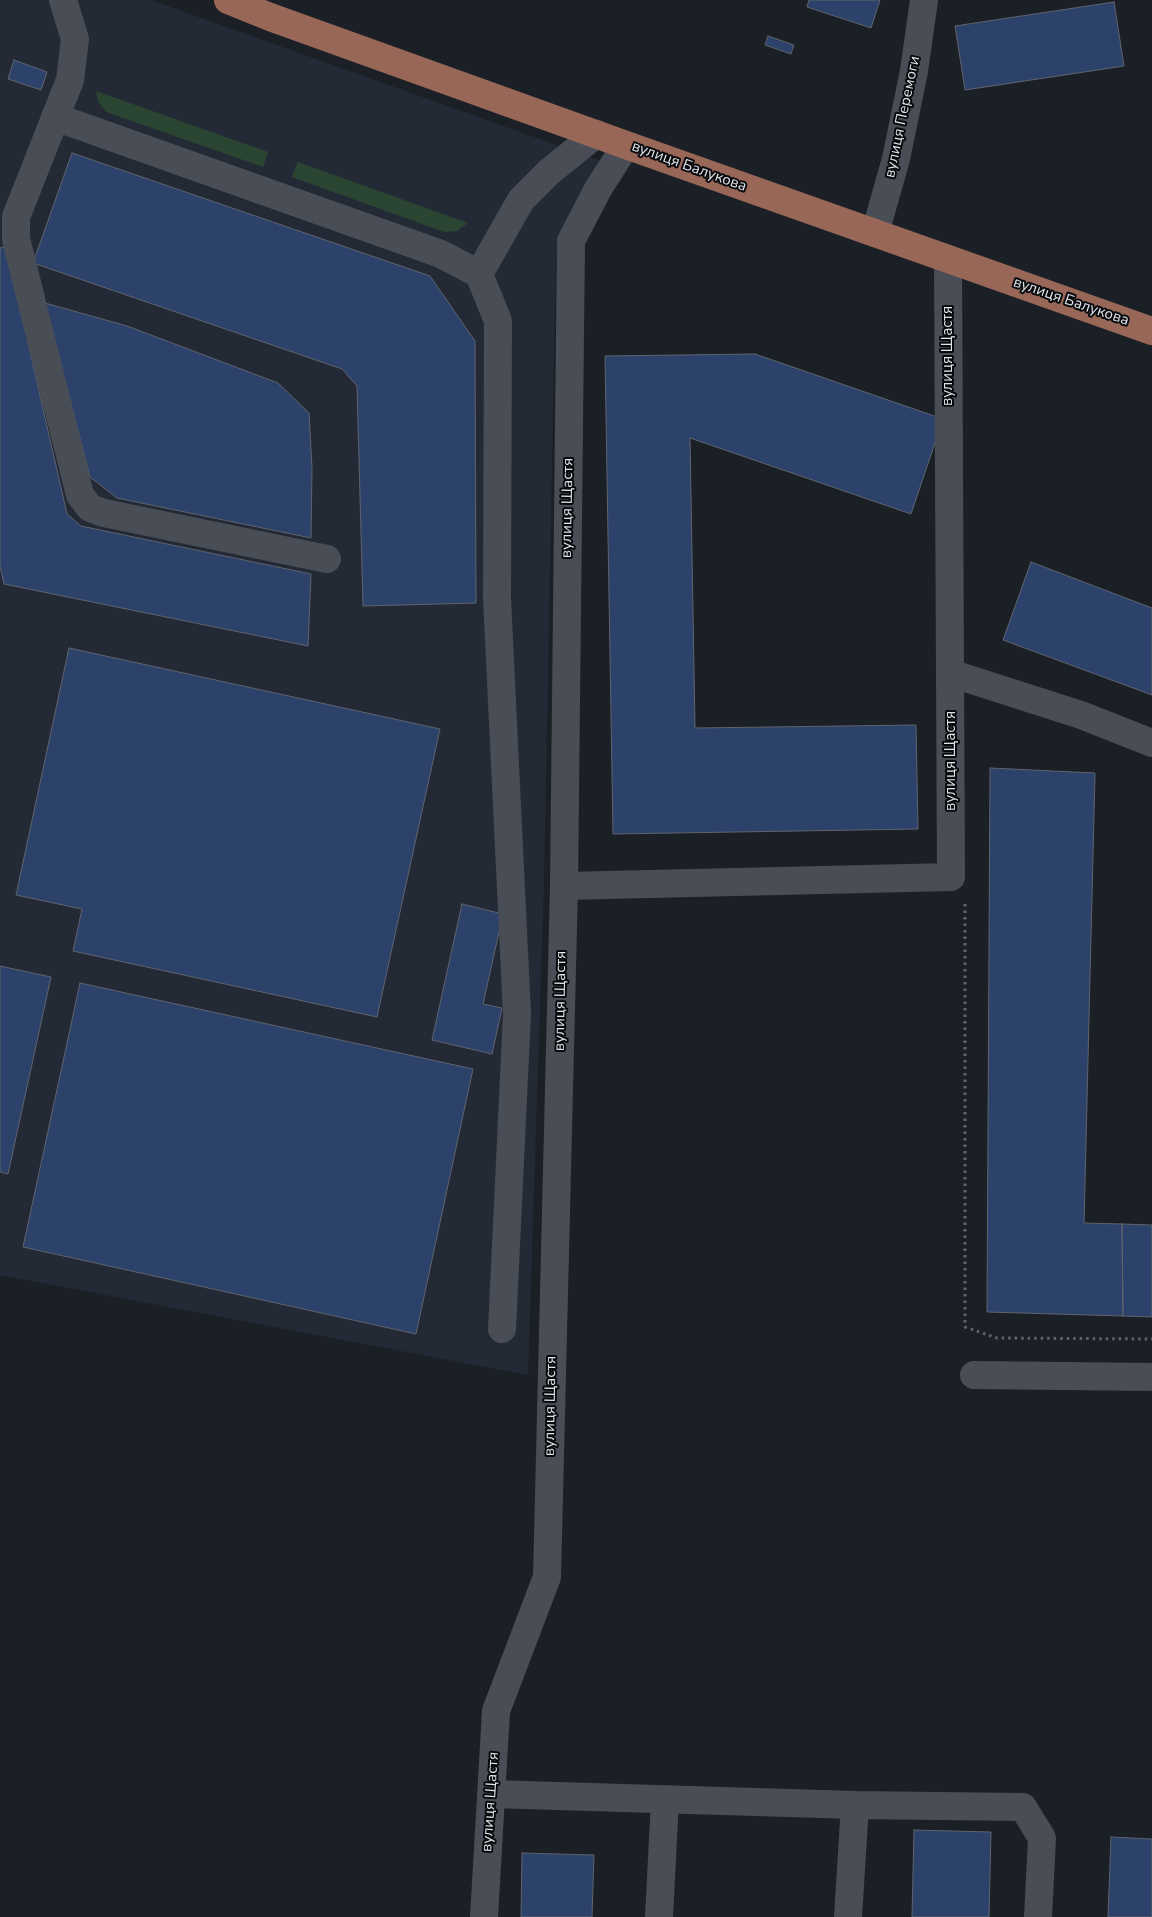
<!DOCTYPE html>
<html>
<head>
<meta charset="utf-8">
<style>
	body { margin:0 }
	canvas { display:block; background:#1b1f26 }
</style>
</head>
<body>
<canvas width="1152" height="1917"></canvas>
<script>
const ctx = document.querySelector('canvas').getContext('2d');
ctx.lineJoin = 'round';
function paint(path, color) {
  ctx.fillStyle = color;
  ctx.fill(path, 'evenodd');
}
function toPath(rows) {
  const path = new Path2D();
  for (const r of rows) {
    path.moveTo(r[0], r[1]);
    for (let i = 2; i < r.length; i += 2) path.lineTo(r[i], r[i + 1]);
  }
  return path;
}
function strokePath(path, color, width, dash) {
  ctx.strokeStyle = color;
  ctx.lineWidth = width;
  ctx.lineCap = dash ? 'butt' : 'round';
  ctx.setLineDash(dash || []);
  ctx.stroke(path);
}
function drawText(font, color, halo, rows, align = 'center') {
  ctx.font = font + ' "Nunito Sans",sans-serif';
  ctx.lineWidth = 4;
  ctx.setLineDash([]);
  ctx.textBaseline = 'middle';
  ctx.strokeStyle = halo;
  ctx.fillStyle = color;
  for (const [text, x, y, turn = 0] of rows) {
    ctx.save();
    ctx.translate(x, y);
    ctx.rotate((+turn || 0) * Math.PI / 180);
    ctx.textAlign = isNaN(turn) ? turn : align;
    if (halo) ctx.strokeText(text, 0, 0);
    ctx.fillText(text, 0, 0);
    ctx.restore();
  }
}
const built = toPath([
	[0,0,151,0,604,162,556,255,544,883,528,1375,0,1275]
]);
const green = toPath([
	[96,91,268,152,263,167,106,112,98,101],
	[298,162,468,223,457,231,444,232,292,177]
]);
const building = toPath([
	[809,0,880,0,871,28,807,7,809,0],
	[1114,2,1124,66,965,90,955,26,1114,2],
	[768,36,794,45,791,54,765,45,768,36],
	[14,60,47,72,41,90,8,79,14,60],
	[72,153,430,276,475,341,476,603,363,606,357,386,342,369,33,263,72,153],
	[6,246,67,514,81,526,311,574,308,646,4,584,0,566,0,248,6,246],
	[45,303,127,326,278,383,309,413,312,468,311,538,117,498,90,477,45,303],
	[755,354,943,419,911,514,690,438,695,728,916,725,918,829,613,834,605,356,755,354],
	[1031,562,1152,608,1152,695,1003,640,1031,562],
	[69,648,440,729,377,1017,73,951,82,909,16,895,69,648],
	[990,768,1095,773,1084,1223,1122,1224,1123,1316,987,1312,990,768],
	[462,904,503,914,483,1004,502,1008,492,1054,432,1040,462,904],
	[0,966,51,977,8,1174,0,1172,0,966],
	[80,983,473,1069,416,1334,23,1247,80,983],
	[1122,1224,1152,1225,1152,1317,1123,1316,1122,1224],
	[914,1830,991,1832,989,1917,912,1917,914,1830],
	[1111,1837,1152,1839,1152,1917,1108,1917,1111,1837],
	[522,1853,594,1855,592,1917,521,1917,522,1853]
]);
const path = toPath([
	[965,904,965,1327,997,1338,1152,1339]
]);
const minor = toPath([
	[63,0,75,39,70,80,16,217,16,239,80,495,90,508,104,513,327,559],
	[55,117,441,254,479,274,498,321,497,598,517,1014,502,1329],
	[875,233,896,159,914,71,924,0],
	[479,274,521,200,549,172,596,134],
	[950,673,1081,715,1152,743],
	[564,886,951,877,948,259],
	[974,1375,1152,1377],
	[491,1794,855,1805,1023,1807,1042,1838,1038,1917],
	[484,1917,496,1711,547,1577,564,886,571,241,598,189,626,145],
	[659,1917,665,1800],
	[848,1917,855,1805]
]);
const major = toPath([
	[228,0,270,17,626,145,1152,331]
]);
const streetNames = [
	["вулиця Перемоги",903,117,-78],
	["вулиця Балукова",689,167,20],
	["вулиця Балукова",1071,302,19],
	["вулиця Щастя",948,356,-90],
	["вулиця Щастя",568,508,-89],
	["вулиця Щастя",951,761,-90],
	["вулиця Щастя",561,1001,-89],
	["вулиця Щастя",551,1406,-89],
	["вулиця Щастя",491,1802,-86]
];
paint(built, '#232a36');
paint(green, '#2a4532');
paint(building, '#2d426b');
strokePath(building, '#5f646c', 1);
strokePath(path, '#60646a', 3, [2.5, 4]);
strokePath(minor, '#494d55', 28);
strokePath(major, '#986757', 28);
drawText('15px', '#e1e4e9', '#07090c', streetNames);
</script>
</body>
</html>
